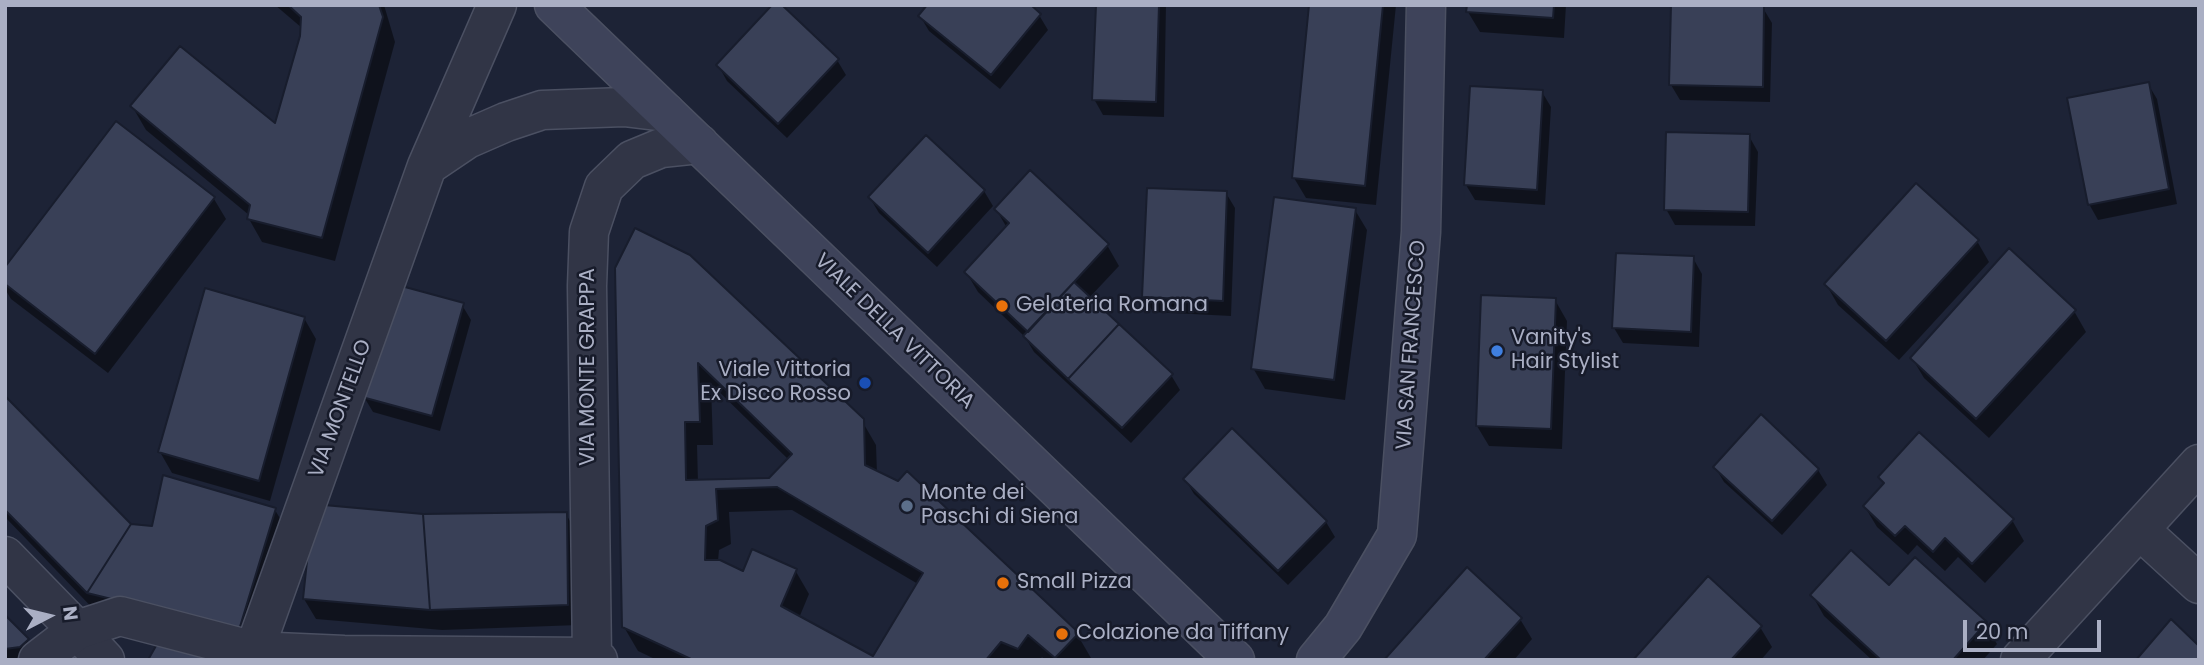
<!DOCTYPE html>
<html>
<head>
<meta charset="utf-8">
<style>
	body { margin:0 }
	#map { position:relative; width:2204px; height:665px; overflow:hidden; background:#1d2336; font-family:Poppins,sans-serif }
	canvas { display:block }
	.frame { position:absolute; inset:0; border:7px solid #aaafc4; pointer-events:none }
	.north { position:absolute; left:14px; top:581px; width:70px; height:70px; -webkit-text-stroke:5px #171b2a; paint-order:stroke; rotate:83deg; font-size:19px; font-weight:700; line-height:28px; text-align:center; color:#aaafc4 }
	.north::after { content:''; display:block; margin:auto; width:24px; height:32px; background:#aaafc4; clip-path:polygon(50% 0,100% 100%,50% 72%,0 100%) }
	.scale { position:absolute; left:1963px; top:620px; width:138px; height:32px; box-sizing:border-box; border:4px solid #aaafc4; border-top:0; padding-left:9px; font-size:21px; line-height:24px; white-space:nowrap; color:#aaafc4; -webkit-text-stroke:5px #171b2a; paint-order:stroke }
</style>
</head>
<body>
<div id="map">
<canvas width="2204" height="665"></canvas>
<div class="frame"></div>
<div class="north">N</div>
<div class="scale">20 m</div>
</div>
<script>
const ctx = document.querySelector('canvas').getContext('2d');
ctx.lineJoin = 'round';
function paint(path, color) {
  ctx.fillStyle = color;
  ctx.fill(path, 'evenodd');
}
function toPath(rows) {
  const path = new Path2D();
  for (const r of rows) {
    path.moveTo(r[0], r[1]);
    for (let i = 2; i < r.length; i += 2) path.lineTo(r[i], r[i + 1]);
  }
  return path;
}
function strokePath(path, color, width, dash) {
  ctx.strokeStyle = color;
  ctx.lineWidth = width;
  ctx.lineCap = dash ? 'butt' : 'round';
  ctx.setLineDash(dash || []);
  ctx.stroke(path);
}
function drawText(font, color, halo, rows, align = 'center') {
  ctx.font = font + ' Poppins,sans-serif';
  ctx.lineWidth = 5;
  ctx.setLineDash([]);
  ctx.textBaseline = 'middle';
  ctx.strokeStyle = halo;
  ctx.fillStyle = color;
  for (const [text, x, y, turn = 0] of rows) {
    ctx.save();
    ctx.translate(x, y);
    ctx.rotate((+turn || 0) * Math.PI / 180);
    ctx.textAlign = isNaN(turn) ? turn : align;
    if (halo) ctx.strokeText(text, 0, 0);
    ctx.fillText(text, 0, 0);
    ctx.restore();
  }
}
const shadow = toPath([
	[275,5,384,5,395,42,335,261,262,242,249,219,249,215,146,130,132,106,275,126,302,28],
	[1098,5,1166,5,1164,117,1103,115,1094,99],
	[1311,5,1396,5,1376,205,1306,198,1294,178],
	[1468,5,1566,5,1564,38,1480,32,1468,12],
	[1763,8,1772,23,1770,102,1680,100,1671,85],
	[1039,15,1048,30,1000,89,929,31,920,16],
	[837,60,846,75,787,138,727,81,718,65],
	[2148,84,2157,99,2177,204,2098,220,2089,204],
	[1542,92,1551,107,1545,205,1475,200,1466,185],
	[116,124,214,199,226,219,108,373,11,299,5,289,5,270],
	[1749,136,1758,152,1755,226,1675,225,1666,209],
	[984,191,993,206,937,267,879,213,870,198],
	[1226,193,1235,208,1231,316,1153,312,1144,297],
	[996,209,1107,245,1119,266,1089,298,1171,375,1180,390,1131,443,1034,352,1025,337,978,292,966,272,1007,228],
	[1355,210,1367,230,1345,400,1265,389,1253,368],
	[1977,241,1989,262,1899,360,1838,305,1826,284],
	[1693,258,1702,274,1699,347,1623,343,1614,328],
	[616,269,862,421,876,445,877,473,1077,634,1091,658,1089,660,1045,660,1042,657,1040,660,657,660,638,651,624,627],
	[711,384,789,460,770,480,698,482,697,445,713,445],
	[792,510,918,584,873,659,799,618,809,594,795,570,743,573,718,561,719,550,731,544,729,512],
	[1555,300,1567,321,1562,449,1489,446,1477,426],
	[462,305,471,320,440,431,373,412,364,397],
	[2074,311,2086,332,1989,438,1924,378,1912,358],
	[304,318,316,339,270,501,172,473,160,452],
	[5,398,130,525,153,528,275,510,287,530,250,650,102,618,5,517],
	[1715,467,1818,470,1827,485,1782,535,1724,482],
	[1880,477,2012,520,2024,541,1985,583,1958,557,1945,571,1917,545,1908,555,1877,527,1865,507,1885,485],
	[1185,479,1326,522,1335,537,1288,585,1194,494],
	[566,514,578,535,579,625,442,630,316,619,304,599,423,515],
	[1889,587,1985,623,1997,644,1983,660,1872,660,1824,616,1812,595],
	[5,617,27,640,39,660,5,660],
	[1520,619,1532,639,1514,660,1386,660],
	[1760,627,1772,647,1761,660,1635,660]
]);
const building = toPath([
	[288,5,379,5,383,17,322,238,247,219,250,205,130,106,180,46,275,123,300,36,301,17,288,5],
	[772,5,782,5,839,59,778,124,716,65,772,5],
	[927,5,1031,5,1041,14,991,75,918,16,927,5],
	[1096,5,1159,5,1156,102,1092,100,1096,5],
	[1309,5,1383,5,1365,186,1292,178,1309,5],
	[1467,5,1554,5,1553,18,1466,12,1467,5],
	[1671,5,1764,6,1763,87,1669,85,1671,5],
	[2149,82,2169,189,2088,205,2067,98,2149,82],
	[1470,86,1543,90,1537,190,1464,185,1470,86],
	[116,121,215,197,95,354,5,284,5,267,116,121],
	[1666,132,1750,134,1748,212,1664,210,1666,132],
	[926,135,985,190,928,253,868,197,926,135],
	[1030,170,1109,244,1028,332,964,272,1009,223,994,209,1030,170],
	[1916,183,1979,240,1886,341,1824,284,1916,183],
	[1147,188,1227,191,1223,301,1142,297,1147,188],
	[1274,197,1356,208,1334,380,1251,369,1274,197],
	[635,228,690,255,864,419,865,465,898,481,907,471,1079,633,1055,658,1028,635,1018,649,1001,642,986,660,693,660,622,627,615,268,635,228],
	[698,363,792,454,769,478,686,480,685,422,700,422,698,363],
	[777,487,923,573,873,656,781,606,797,569,752,549,743,571,720,560,705,560,706,526,718,520,716,489,777,487],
	[2009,248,2076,310,1976,419,1910,358,2009,248],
	[1616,253,1694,256,1691,332,1612,328,1616,253],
	[1074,282,1119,324,1068,379,1023,336,1074,282],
	[394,284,464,303,432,416,362,397,394,284],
	[205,288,305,317,259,481,158,452,205,288],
	[1481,295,1556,298,1551,429,1476,426,1481,295],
	[1119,324,1173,374,1122,428,1068,379,1119,324],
	[5,396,131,524,87,593,5,510,5,396],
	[1761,414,1819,469,1772,521,1713,467,1761,414],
	[1232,428,1327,521,1278,571,1183,479,1232,428],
	[1919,432,2014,519,1972,564,1945,538,1933,552,1905,526,1895,536,1863,506,1884,483,1878,477,1919,432],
	[163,475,276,508,239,630,87,593,131,524,152,526,163,475],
	[313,504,423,514,430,610,303,599,313,504],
	[567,512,568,605,430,610,423,514,567,512],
	[1851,550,1889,585,1915,557,1987,622,1953,660,1881,660,1810,595,1851,550],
	[1467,567,1522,618,1484,660,1384,660,1467,567],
	[1708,576,1762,626,1731,660,1633,660,1708,576],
	[5,615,29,639,20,647,5,649,5,615],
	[2171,619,2199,646,2199,660,2136,660,2171,619],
	[157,644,220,660,148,660,157,644]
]);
const pedestrian = toPath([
	[77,630,105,660]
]);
const minor = toPath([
	[427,166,467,139,506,122,542,110,624,107,665,112],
	[2140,530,2199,584],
	[5,556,77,630],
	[254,651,427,166,497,5],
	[592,657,587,286,589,232,604,187,632,160,661,148,699,144],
	[38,660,77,630,120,616,254,651,344,655,592,657,598,660],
	[2020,660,2199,464]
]);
const secondary = toPath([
	[554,5,1235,660],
	[1316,660,1343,627,1397,535,1421,232,1426,5]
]);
const markers = [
	[1002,306,7,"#e8710a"],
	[1497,351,7,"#3f7fe0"],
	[865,383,7,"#1a4fb4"],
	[907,506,7,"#5c6f8a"],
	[1003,583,7,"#e8710a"],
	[1062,634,7,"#e8710a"]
];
const poiNames = [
	["Gelateria Romana",1016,306],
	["Vanity's",1511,339],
	["Hair Stylist",1511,363],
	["Viale Vittoria",851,371,"right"],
	["Ex Disco Rosso",851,395,"right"],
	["Monte dei",921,494],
	["Paschi di Siena",921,518],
	["Small Pizza",1017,583],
	["Colazione da Tiffany",1076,634]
];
const streetNames = [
	["VIALE DELLA VITTORIA",894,332,44],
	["VIA SAN FRANCESCO",1412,345,-86],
	["VIA MONTE GRAPPA",589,367,-90],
	["VIA MONTELLO",341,409,-70]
];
paint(shadow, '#0007');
paint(building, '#394057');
strokePath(building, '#181d2d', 2);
strokePath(pedestrian, '#4b5062', 41);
strokePath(minor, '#4b5062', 41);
strokePath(secondary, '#4b5062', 41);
strokePath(pedestrian, '#313546', 38);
strokePath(minor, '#313546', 38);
strokePath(secondary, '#3e435a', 38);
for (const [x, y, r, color] of markers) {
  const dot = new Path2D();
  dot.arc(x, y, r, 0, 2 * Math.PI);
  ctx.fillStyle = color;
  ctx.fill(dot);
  strokePath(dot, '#171b2a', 2.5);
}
drawText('21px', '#aaafc4', '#171b2a', poiNames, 'left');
drawText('21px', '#aaafc4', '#171b2a', streetNames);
</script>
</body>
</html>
